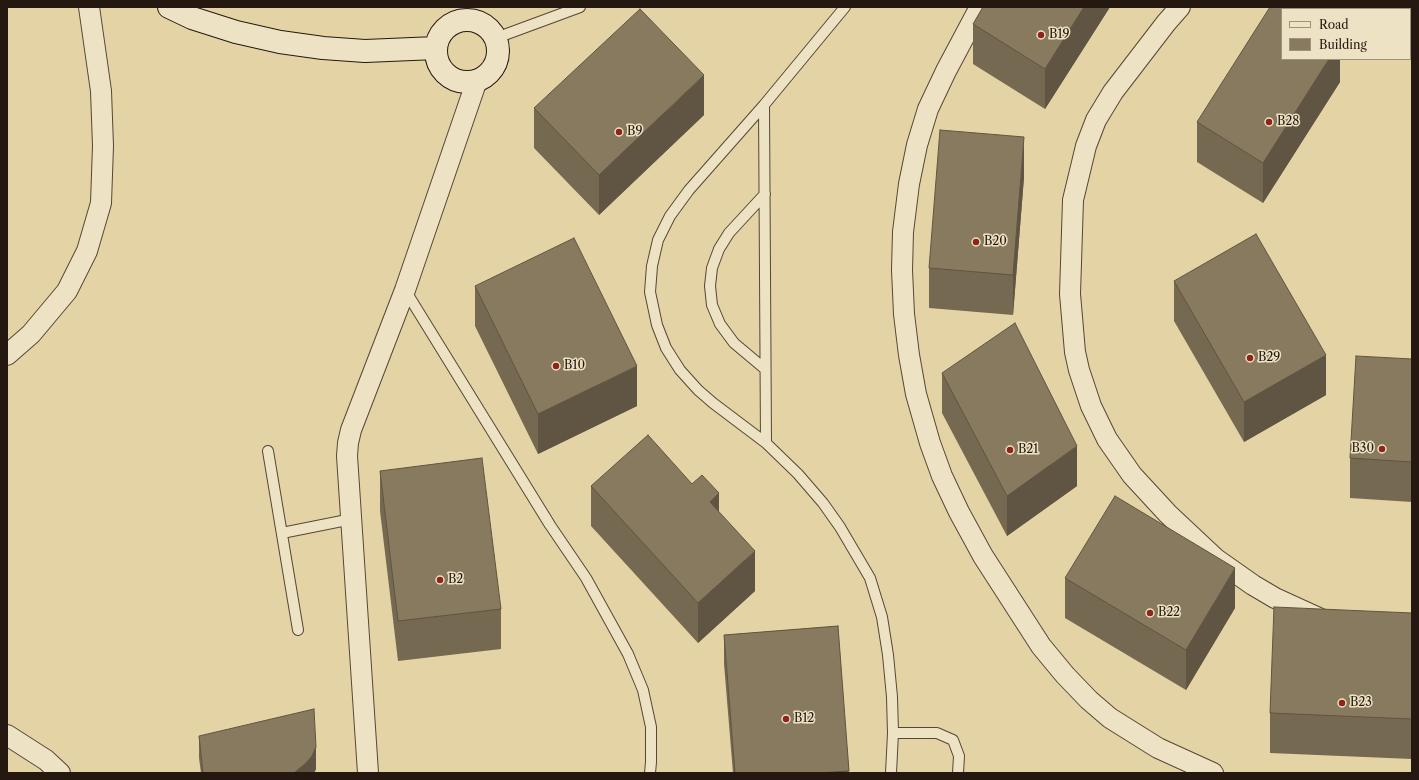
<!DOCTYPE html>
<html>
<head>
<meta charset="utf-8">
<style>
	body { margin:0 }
	#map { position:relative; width:1419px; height:780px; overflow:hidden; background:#e4d4a5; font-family:"Libre Caslon Text",serif }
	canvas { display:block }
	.frame { position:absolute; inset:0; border:8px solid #241811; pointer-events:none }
	.legend { position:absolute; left:1281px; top:8px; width:130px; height:52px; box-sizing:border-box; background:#ede3c4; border:1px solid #9d927c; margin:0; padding:5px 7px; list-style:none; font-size:12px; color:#241811 }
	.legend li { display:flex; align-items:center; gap:8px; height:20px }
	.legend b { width:20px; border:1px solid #9d927c }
</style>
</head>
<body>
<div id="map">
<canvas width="1419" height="780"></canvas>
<div class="frame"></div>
<ul class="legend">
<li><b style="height:5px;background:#ede3c4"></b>Road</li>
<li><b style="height:11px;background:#887a5e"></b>Building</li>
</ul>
</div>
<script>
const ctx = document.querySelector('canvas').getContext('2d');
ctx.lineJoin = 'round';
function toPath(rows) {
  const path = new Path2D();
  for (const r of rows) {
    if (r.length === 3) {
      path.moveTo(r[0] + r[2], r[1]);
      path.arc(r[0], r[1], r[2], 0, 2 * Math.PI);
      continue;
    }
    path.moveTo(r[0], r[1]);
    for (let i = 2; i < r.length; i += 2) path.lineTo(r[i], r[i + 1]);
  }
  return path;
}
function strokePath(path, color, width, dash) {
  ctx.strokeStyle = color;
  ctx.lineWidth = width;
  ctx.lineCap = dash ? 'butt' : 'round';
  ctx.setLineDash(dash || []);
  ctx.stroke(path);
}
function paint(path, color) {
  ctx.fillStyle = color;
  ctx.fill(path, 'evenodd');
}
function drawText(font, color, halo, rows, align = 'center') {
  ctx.font = font + ' "Libre Caslon Text",serif';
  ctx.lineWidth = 3;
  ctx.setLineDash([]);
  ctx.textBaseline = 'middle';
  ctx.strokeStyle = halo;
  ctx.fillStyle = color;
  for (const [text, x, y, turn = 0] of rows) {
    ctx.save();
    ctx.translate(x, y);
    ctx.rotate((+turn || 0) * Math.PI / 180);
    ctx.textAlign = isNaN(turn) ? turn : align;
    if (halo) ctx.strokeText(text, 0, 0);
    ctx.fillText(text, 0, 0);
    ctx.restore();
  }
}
const lane = toPath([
	[845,7,764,105,766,443,798,474,823,503,840,527,870,578,882,617,888,655,892,697,893,733,891,773],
	[496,38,580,7],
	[764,105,689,190,670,216,658,240,652,266,650,292,657,325,666,348,680,370,698,390,713,403,766,443],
	[765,194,729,233,719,249,712,268,710,286,712,305,720,324,734,343,765,369],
	[405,290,550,525,586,578,628,654,643,690,651,727,651,762,650,773],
	[268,451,298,630],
	[282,533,352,519],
	[893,733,937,733,953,740,959,756,958,773]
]);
const street = toPath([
	[980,7,946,71,928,109,917,145,909,184,903,232,902,270,904,314,909,355,916,394,930,443,942,476,959,512,983,556,1041,646,1065,675,1089,700,1110,718,1158,748,1213,773],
	[1180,7,1166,23,1113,92,1096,120,1086,146,1073,200,1070,294,1075,352,1079,370,1091,406,1107,439,1132,475,1168,514,1216,559,1253,585,1275,598,1321,619],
	[7,355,31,334,67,291,87,251,101,203,103,146,101,91,89,7],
	[7,735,46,760,60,773],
	[368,773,347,456,348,443,351,430,405,290,477,80]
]);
const secondary = toPath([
	[169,7,192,18,236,32,280,42,323,48,365,51,436,48],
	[467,51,31]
]);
const wall = toPath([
	[983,7,1110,7,1045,109,973,64,973,24],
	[1349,7,1412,7,1412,44,1410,46,1410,9,1351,9],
	[1340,59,1340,82,1263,203,1197,162,1197,122],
	[534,108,704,115,599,215,534,148],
	[1024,177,1013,315,929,308,929,268],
	[1174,281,1326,395,1244,442,1174,321],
	[475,286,637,406,538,454,475,326],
	[1412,359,1412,502,1350,498,1350,458],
	[942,373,1077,486,1007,536,942,413],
	[380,471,501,609,501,649,398,661,380,511],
	[591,486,719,512,755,591,698,643,591,526],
	[1065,578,1235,608,1186,690,1065,618],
	[1412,613,1412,759,1270,753,1270,713],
	[838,626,849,773,733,773,724,664,724,635],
	[199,736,316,769,314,773,201,773,199,758]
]);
const shadedWall = toPath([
	[1084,7,1110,7,1045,109,1045,69],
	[1408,7,1412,7,1412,44,1410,46,1410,9,1406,9],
	[1329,59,1340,59,1340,82,1263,203,1263,163],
	[704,75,704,115,599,215,599,175],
	[1024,137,1024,177,1013,315,1013,275],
	[1326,355,1326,395,1244,442,1244,402],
	[637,366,637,406,538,454,538,414],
	[1077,446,1077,486,1007,536,1007,496],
	[719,493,719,533,710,502],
	[755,551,755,591,698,643,698,603],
	[1235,568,1235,608,1186,690,1186,650],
	[316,747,316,769,314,773,294,773]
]);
const building = toPath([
	[983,7,1084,7,1045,69,973,24,983,7],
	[1270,7,1285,7,1288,9,1282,9,1282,59,1329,59,1263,163,1197,122,1270,7],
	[1379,7,1408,7,1406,9,1381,9,1379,7],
	[640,9,704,75,599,175,534,108,640,9],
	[940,130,1024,137,1013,275,929,268,940,130],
	[1256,234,1326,355,1244,402,1174,281,1256,234],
	[574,238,637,366,538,414,475,286,574,238],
	[1015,323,1077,446,1007,496,942,373,1015,323],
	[1356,356,1412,359,1412,462,1350,458,1356,356],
	[648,435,692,484,702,475,719,493,710,502,755,551,698,603,591,486,648,435],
	[482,458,501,609,398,621,380,471,482,458],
	[1115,496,1235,568,1186,650,1065,578,1115,496],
	[1274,607,1412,613,1412,719,1270,713,1274,607],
	[838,626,849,771,819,773,735,773,724,635,838,626],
	[314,709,316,747,312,756,306,763,294,773,203,773,199,736,314,709]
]);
const markers = [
	[1041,35,4,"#8f2418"],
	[1269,122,4,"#8f2418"],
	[619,132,4,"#8f2418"],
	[976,242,4,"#8f2418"],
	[1250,358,4,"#8f2418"],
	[556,366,4,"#8f2418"],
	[1382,449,4,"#8f2418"],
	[1010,450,4,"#8f2418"],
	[440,580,4,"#8f2418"],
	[1150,613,4,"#8f2418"],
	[1342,703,4,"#8f2418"],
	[786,719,4,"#8f2418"]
];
const poiNames = [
	["B19",1049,35],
	["B28",1277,122],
	["B9",627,132],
	["B20",984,242],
	["B29",1258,358],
	["B10",564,366],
	["B30",1374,449,"right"],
	["B21",1018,450],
	["B2",448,580],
	["B22",1158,613],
	["B23",1350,703],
	["B12",794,719]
];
strokePath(lane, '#544736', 12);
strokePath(street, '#544736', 22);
strokePath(secondary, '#241811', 24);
strokePath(lane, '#ede3c4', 10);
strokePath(street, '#ede3c4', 20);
strokePath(secondary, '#ede3c4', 22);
paint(wall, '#756951');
paint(shadedWall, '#5f5542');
paint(building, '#887a5e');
strokePath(building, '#5f5542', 1);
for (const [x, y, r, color] of markers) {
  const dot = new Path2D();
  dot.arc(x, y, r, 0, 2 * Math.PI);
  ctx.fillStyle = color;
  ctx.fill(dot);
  strokePath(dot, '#ede3c4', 1.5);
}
drawText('12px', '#241811', '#ede3c4', poiNames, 'left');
</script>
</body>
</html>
